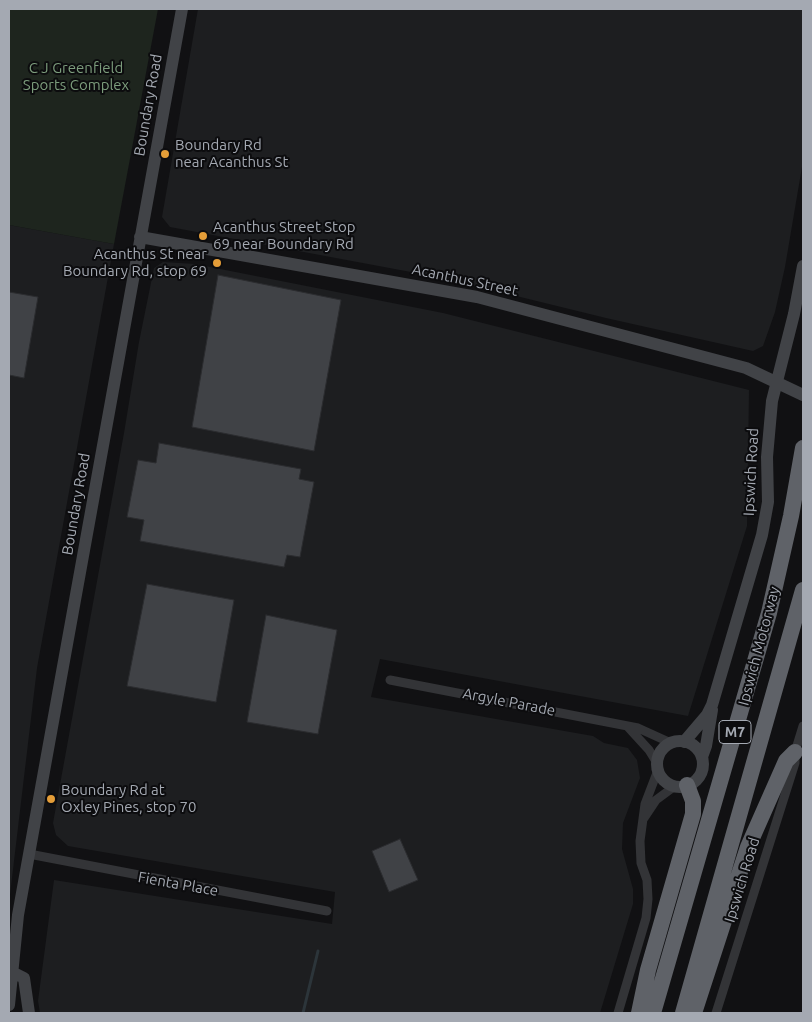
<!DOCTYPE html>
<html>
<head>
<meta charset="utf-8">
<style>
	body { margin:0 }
	#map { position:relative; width:812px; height:1022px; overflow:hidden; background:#111113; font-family:Ubuntu,sans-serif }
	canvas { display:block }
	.frame { position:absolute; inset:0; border:10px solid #a4a9b2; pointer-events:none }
</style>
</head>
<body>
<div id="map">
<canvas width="812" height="1022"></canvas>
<div class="frame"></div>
</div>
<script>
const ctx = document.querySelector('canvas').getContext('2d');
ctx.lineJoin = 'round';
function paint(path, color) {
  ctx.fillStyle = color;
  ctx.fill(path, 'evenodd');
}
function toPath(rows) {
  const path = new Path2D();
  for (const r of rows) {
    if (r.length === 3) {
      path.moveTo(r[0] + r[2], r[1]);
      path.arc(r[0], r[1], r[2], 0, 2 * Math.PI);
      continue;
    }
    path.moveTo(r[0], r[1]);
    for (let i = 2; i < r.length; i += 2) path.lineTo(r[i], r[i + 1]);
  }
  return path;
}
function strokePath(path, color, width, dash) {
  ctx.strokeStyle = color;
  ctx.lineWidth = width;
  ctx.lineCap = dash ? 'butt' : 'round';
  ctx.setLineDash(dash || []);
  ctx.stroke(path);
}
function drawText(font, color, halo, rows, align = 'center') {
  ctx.font = font + ' Ubuntu,sans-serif';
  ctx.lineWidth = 4;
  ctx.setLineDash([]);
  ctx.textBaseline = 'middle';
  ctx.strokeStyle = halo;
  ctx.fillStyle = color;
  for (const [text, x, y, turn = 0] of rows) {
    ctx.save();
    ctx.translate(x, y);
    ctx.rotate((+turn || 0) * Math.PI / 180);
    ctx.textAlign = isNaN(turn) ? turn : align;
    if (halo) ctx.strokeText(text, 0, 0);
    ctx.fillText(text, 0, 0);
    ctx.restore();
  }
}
const built = toPath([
	[198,9,803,9,803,161,785,267,775,312,763,346,753,351,606,318,443,278,170,227,162,217],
	[9,225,114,244,37,668,9,903],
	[163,262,195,264,443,313,749,390,747,526,688,716,380,659,371,697,593,736,604,743,628,748,637,760,640,778,623,823,622,849,633,889,633,904,600,1013,40,1013,38,1001,54,880,332,924,335,892,68,846,56,835,53,823,124,433,139,342,154,268]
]);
const green = toPath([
	[9,9,158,9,114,244,9,225]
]);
const stream = toPath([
	[303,1013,318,951]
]);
const building = toPath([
	[218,275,341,300,314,451,192,427,218,275],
	[9,292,38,297,24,378,9,375,9,292],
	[159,443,301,469,299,479,314,482,300,557,287,555,284,567,140,541,144,520,127,517,138,460,156,463,159,443],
	[147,584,234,600,216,702,127,686,147,584],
	[266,615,337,630,318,734,247,722,266,615],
	[400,839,418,880,389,892,372,851,400,839]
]);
const street = toPath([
	[390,680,638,728,671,743],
	[628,727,649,750,657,763],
	[644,818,656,800,675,786],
	[29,854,327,911],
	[618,1013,646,918,648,899,647,880,641,863,640,841,645,804,658,770],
	[716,1013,795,763,795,752,803,726]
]);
const secondary = toPath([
	[140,237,477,297,746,368,803,395],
	[680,764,23],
	[684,742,707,715,712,705,762,535,768,502,767,457,772,401,794,314,803,266],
	[702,757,706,746,712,710],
	[12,972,24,978,29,1013],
	[9,1005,18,915,182,9]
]);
const highway = toPath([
	[639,1013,648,970,693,814,693,801,687,785],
	[653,1013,769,613,791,516,803,448],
	[683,1013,803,590],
	[694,1013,748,847,786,761,795,752]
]);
const markers = [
	[165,154,5,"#e49d38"],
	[203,236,5,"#e49d38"],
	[217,263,5,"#e49d38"],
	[51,799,5,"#e49d38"]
];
const shields = [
	[735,732,32]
];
const shieldNames = [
	["M7",735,732]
];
const parkNames = [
	["C J Greenfield",76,68],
	["Sports Complex",76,85]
];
const streetNames = [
	["Boundary Road",148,105,-80],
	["Acanthus Street",465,280,12],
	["Ipswich Road",751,472,-87],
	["Boundary Road",76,504,-80],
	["Ipswich Motorway",759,646,-75],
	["Argyle Parade",509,702,11],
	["Ipswich Road",742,880,-73],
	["Fienta Place",178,884,10]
];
const poiNames = [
	["Boundary Rd",175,145],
	["near Acanthus St",175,162],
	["Acanthus Street Stop",213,227],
	["69 near Boundary Rd",213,244],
	["Acanthus St near",207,254,"right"],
	["Boundary Rd, stop 69",207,271,"right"],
	["Boundary Rd at",61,790],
	["Oxley Pines, stop 70",61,807]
];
paint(built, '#1d1e20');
paint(green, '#1e251e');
strokePath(stream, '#2c353a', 3);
paint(building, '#404246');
strokePath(building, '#2b2c2f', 1);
strokePath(street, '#333437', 9);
strokePath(secondary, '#414347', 12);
strokePath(highway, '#5f6268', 16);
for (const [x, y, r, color] of markers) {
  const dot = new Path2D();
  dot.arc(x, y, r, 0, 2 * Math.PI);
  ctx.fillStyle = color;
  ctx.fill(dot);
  strokePath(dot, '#0c0c0e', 2);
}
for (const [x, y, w] of shields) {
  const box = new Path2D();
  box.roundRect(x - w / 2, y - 11.5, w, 23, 4);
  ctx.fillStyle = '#0c0c0e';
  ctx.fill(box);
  strokePath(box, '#a4a9b2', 1);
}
drawText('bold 14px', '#a4a9b2', null, shieldNames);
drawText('15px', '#7c9c7c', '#0c0c0e', parkNames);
drawText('15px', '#a4a9b2', '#0c0c0e', streetNames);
drawText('15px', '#a4a9b2', '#0c0c0e', poiNames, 'left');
</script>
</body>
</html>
